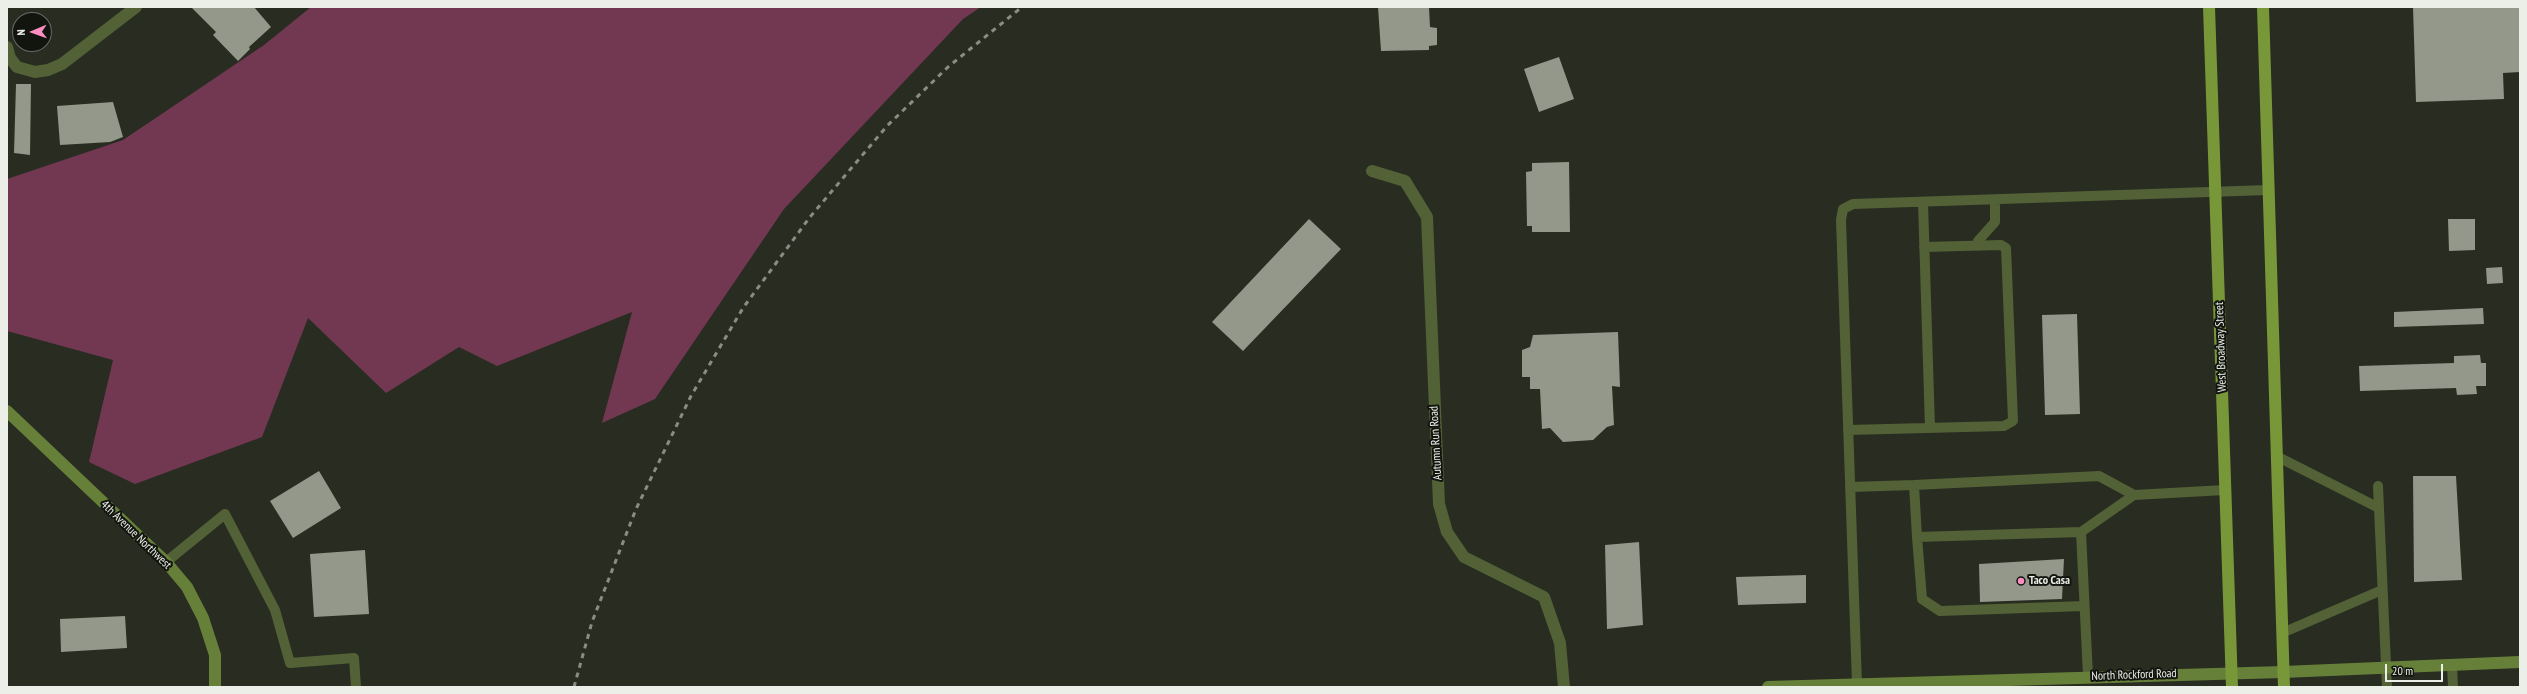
<!DOCTYPE html>
<html>
<head>
<meta charset="utf-8">
<style>
	body { margin:0 }
	#map { position:relative; width:2527px; height:694px; overflow:hidden; background:#282c21; font-family:"PT Sans Narrow",sans-serif }
	canvas { display:block }
	.frame { position:absolute; inset:0; border:8px solid #ebefe7; pointer-events:none }
	.north { position:absolute; left:12px; top:12px; width:40px; height:40px; box-sizing:border-box; background:#12140f; border:1px solid #696c65; border-radius:50%; rotate:268deg; font-size:11px; font-weight:700; line-height:16px; text-align:center; color:#ebefe7 }
	.north::after { content:''; display:block; margin:auto; width:14px; height:18px; background:#fd8ec0; clip-path:polygon(50% 0,100% 100%,50% 72%,0 100%) }
	.scale { position:absolute; left:2385px; top:664px; width:58px; height:18px; box-sizing:border-box; border:2px solid #ebefe7; border-top:0; padding-left:5px; font-size:12px; line-height:14px; white-space:nowrap; color:#ebefe7; -webkit-text-stroke:3px #12140f; paint-order:stroke }
</style>
</head>
<body>
<div id="map">
<canvas width="2527" height="694"></canvas>
<div class="frame"></div>
<div class="north">N</div>
<div class="scale">20 m</div>
</div>
<script>
const ctx = document.querySelector('canvas').getContext('2d');
ctx.lineJoin = 'round';
function paint(path, color) {
  ctx.fillStyle = color;
  ctx.fill(path, 'evenodd');
}
function toPath(rows) {
  const path = new Path2D();
  for (const r of rows) {
    path.moveTo(r[0], r[1]);
    for (let i = 2; i < r.length; i += 2) path.lineTo(r[i], r[i + 1]);
  }
  return path;
}
function strokePath(path, color, width, dash) {
  ctx.strokeStyle = color;
  ctx.lineWidth = width;
  ctx.lineCap = dash ? 'butt' : 'round';
  ctx.setLineDash(dash || []);
  ctx.stroke(path);
}
function drawText(font, color, halo, rows, align = 'center') {
  ctx.font = font + ' "PT Sans Narrow",sans-serif';
  ctx.lineWidth = 4;
  ctx.setLineDash([]);
  ctx.textBaseline = 'middle';
  ctx.strokeStyle = halo;
  ctx.fillStyle = color;
  for (const [text, x, y, turn = 0] of rows) {
    ctx.save();
    ctx.translate(x, y);
    ctx.rotate((+turn || 0) * Math.PI / 180);
    ctx.textAlign = isNaN(turn) ? turn : align;
    if (halo) ctx.strokeText(text, 0, 0);
    ctx.fillText(text, 0, 0);
    ctx.restore();
  }
}
const green = toPath([
	[311,7,981,7,963,19,784,209,655,399,602,423,632,312,497,366,459,347,386,393,308,318,262,437,135,484,89,462,113,360,7,331,7,179,123,140,264,45]
]);
const building = toPath([
	[191,7,254,7,271,27,249,47,250,49,238,61,213,35,216,32],
	[1378,7,1429,7,1430,27,1437,28,1437,45,1429,46,1429,50,1381,51],
	[2413,7,2520,7,2520,72,2503,73,2504,99,2416,102],
	[1559,57,1574,99,1539,112,1524,69],
	[16,84,31,84,30,155,14,153],
	[113,102,123,137,110,142,60,145,57,106],
	[1569,162,1570,232,1532,232,1532,226,1527,226,1526,172,1532,171,1532,163],
	[1309,219,1341,249,1243,351,1212,322],
	[2448,219,2475,219,2475,250,2449,251],
	[2502,267,2503,283,2487,284,2486,268],
	[2483,308,2484,324,2394,327,2394,312],
	[2077,314,2080,414,2045,415,2042,315],
	[1618,332,1620,387,1612,386,1614,425,1607,427,1593,440,1563,442,1550,428,1542,429,1540,389,1530,389,1530,377,1522,377,1522,350,1530,347,1533,335],
	[2480,355,2481,363,2486,363,2486,386,2476,386,2477,394,2457,395,2456,388,2360,391,2359,366,2454,363,2454,356],
	[319,471,341,508,293,538,270,501],
	[2413,476,2456,476,2462,580,2414,582],
	[1639,542,1643,625,1607,629,1605,545],
	[365,550,369,614,314,617,310,554],
	[2064,559,2062,599,1980,602,1979,564],
	[1806,575,1806,603,1738,605,1736,577],
	[125,616,127,648,61,652,60,619]
]);
const lane = toPath([
	[1923,202,1930,428],
	[1978,246,1978,241,1995,222,1995,200],
	[1848,430,2004,426,2013,421,2006,248,2001,245,1924,247],
	[2276,456,2379,508],
	[1914,485,2099,476,2134,495,2225,490],
	[2378,486,2387,687],
	[1850,487,1914,485,1917,537,2081,532,2088,676],
	[2081,532,2134,495],
	[1917,537,1922,599,1940,611,2084,606],
	[166,562,225,514,275,610,290,663,354,658,356,687],
	[2282,633,2382,590],
	[2452,665,2453,687],
	[1857,684,1841,220,1843,209,1853,204,2268,190]
]);
const street = toPath([
	[7,47,10,58,17,67,35,72,48,70,62,64,136,7],
	[1372,171,1405,181,1427,217,1439,504,1447,532,1464,557,1544,597,1560,643,1564,687]
]);
const secondary = toPath([
	[7,411,166,562,187,587,203,618,215,655,215,687],
	[1768,687,2283,672,2520,662]
]);
const primary = toPath([
	[2209,7,2232,687],
	[2263,7,2284,687]
]);
const rail = toPath([
	[574,687,592,622,636,509,691,396,743,308,810,217,887,126,948,67,1022,7]
]);
const markers = [
	[2021,581,4,"#fd8ec0"]
];
const streetNames = [
	["West Broadway Street",2221,347,-92],
	["Autumn Run Road",1436,443,-93],
	["4th Avenue Northwest",136,535,44],
	["North Rockford Road",2134,675,-2]
];
const poiNames = [
	["Taco Casa",2029,581]
];
paint(green, '#723852');
paint(building, '#93988b');
strokePath(lane, '#526136', 10);
strokePath(street, '#526136', 12);
strokePath(secondary, '#678039', 12);
strokePath(primary, '#789738', 12);
strokePath(rail, '#898d83', 3, [5, 5]);
for (const [x, y, r, color] of markers) {
  const dot = new Path2D();
  dot.arc(x, y, r, 0, 2 * Math.PI);
  ctx.fillStyle = color;
  ctx.fill(dot);
  strokePath(dot, '#12140f', 1.5);
}
drawText('12px', '#ebefe7', '#12140f', streetNames);
drawText('bold 12px', '#ebefe7', '#12140f', poiNames, 'left');
</script>
</body>
</html>
